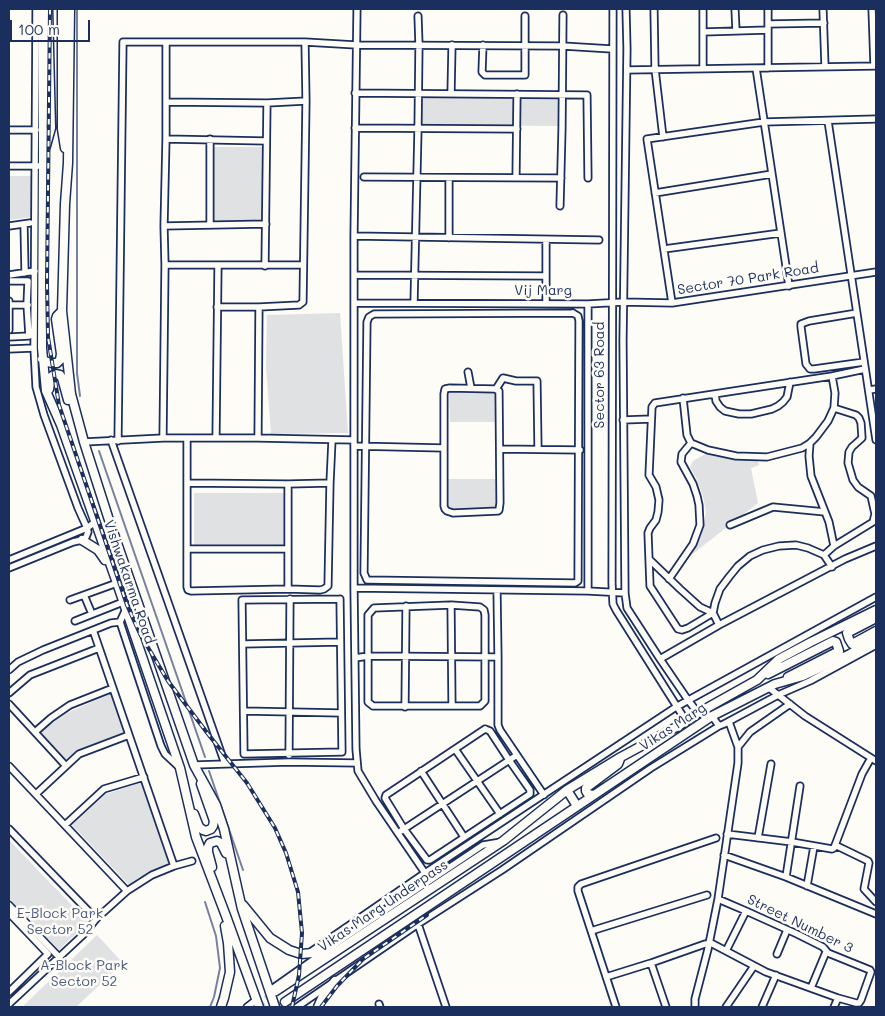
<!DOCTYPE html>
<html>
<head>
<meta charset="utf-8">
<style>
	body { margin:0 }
	#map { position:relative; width:885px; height:1016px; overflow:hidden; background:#fdfcf7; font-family:Mali,sans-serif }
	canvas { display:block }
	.frame { position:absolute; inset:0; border:10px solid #1b2f5e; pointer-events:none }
	.scale { position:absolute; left:10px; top:20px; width:80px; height:22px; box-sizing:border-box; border:2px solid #1b2f5e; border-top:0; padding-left:6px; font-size:15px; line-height:18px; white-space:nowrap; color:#1b2f5e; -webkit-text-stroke:4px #fdfcf7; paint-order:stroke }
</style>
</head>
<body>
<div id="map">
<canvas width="885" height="1016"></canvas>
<div class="frame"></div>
<div class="scale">100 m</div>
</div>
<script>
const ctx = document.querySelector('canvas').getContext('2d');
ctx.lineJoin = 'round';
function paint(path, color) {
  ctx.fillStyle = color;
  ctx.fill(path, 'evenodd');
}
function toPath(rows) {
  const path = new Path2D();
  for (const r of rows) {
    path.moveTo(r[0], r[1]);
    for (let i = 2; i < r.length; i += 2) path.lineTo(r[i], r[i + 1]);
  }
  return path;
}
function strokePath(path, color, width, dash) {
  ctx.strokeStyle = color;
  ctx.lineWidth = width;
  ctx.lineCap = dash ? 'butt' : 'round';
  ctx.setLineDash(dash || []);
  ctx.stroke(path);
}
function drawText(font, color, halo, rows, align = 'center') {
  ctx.font = font + ' Mali,sans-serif';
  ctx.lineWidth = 5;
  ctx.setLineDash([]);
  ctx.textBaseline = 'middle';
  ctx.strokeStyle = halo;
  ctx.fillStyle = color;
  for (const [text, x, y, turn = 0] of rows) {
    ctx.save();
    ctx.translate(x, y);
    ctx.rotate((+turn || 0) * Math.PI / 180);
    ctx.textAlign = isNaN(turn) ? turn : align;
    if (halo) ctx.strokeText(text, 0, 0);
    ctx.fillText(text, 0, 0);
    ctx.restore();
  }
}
const green = toPath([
	[421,97,558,99,558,126,421,125],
	[214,147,262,147,262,221,214,221],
	[9,176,33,176,33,217,9,220],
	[340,313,348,433,271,434,266,367,267,315],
	[449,391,497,391,498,422,450,422],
	[707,453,738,459,758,460,759,465,751,468,758,503,686,559,698,541,703,525,706,512,703,496,696,478,690,467,693,461],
	[448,479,496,479,496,510,448,510],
	[194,493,285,493,284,546,194,545],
	[112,693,124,732,77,750,66,760,40,732,67,713],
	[142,782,170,867,138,878,129,885,72,825,106,794],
	[9,840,88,922,59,950,9,898],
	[97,935,123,963,76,1007,22,1007]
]);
const stream = toPath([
	[77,9,77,373,80,396],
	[99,451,205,757],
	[209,771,243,870],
	[205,902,216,936,220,968,214,997,210,1007]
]);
const majorTunnel = toPath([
	[257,1007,274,993]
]);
const minor = toPath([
	[357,9,354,236,354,588,356,749,358,771,376,801,425,873],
	[613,9,612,583,613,604,616,610,686,721],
	[626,9,627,49,623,341,625,593,627,608,660,659,688,700,698,713],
	[654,9,655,69,663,137],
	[703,9,703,69],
	[735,9,736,31],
	[768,9,768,68],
	[823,9,825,67],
	[872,9,874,66],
	[768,24,824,23],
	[703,32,768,30],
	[483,45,482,72,485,75,525,75,525,16],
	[756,68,789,286],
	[627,70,876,66],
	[355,93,587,95,588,178],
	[451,94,452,45],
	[166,102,267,103,306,101],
	[828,121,876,440],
	[355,128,517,129],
	[9,130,36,130],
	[166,139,266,141],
	[9,166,39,166],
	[364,177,561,178],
	[516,178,517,94],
	[655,193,772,174],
	[560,206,562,129,563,15],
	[24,224,25,273],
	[210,225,210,139],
	[9,226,30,223],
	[164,226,266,224],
	[354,236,599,240],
	[449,238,449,178],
	[546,240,546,304],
	[664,249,781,233],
	[165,265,303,265],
	[265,266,267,103],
	[9,275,35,271],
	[354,275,546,276],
	[9,281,28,281,27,305,29,336,9,337],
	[9,301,9,305,28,305],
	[354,303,588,304,623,302,672,303,876,272],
	[414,303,418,129,419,45,418,16],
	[672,303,647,139,764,122,876,119],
	[588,304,588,591],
	[217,307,259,307,299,305,303,302,306,101,305,42],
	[573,313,578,316,579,321,578,581,575,583,367,580,364,573,367,322,369,317,374,314,573,313],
	[857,313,809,321,801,324,801,327,806,364,810,369,814,369,864,362],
	[9,330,9,305],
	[9,349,34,348],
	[468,372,471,388],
	[450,388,495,389,499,391,500,503,499,510,498,511,453,513,447,511,445,509,444,506,444,394,445,389,450,388],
	[496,389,503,378,516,381,537,381,538,449],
	[869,390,876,389],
	[715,394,716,401,720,407,725,411,739,414,751,414,772,409,778,406,783,402,787,397,790,382],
	[683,398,687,435,691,443,708,450,736,456,767,457,802,448,810,443,816,437,828,421,834,408,835,393,832,376],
	[623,420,651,419],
	[163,438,165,265,164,226,166,139,166,43],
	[216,438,218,266],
	[258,438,259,307],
	[187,439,187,587,188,590,191,591,288,589,320,590,324,589,328,586,330,483,332,440],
	[111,440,225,764],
	[118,441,123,42,305,42,356,45,563,46,612,49],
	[84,442,163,438,258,438,354,440],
	[810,443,809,456,811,476,829,522,834,546],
	[354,446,444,448],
	[500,449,580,450],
	[188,483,288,484,330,483],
	[730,525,773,507,825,512],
	[188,549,287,549],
	[824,555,834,546,873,522,875,514,871,496,858,487,853,480,848,463,849,452,852,447,862,438,861,423,859,418,856,415,834,408],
	[9,560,87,528,95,522],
	[650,560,680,589,700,607,713,613,719,625],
	[9,568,73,542,82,540,86,537,88,532,87,528,78,508,44,415,36,387,34,348,36,9],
	[669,579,693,544,700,525,699,505,697,496,693,484,681,462,682,454,691,443],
	[354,588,588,591,625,593],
	[288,589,288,484],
	[497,590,498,657,498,725,500,730,544,795],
	[84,595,92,614],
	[340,599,342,752,244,754,242,600,340,599],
	[70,600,117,583],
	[451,605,480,607,484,610,485,615,485,701,480,706,373,706,368,702,368,615,374,608,451,605],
	[451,605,452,706],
	[126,609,120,622,161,746,165,754,180,768],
	[713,613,688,628,682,630,678,629,650,586,648,533,650,528,656,520,658,512,659,500,656,487,649,475,652,407,655,403,832,376,865,369],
	[713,613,715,603,720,589,729,577,738,566,750,556,763,550,779,546,796,545,808,548,824,555,832,567],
	[75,621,123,602],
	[93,630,174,866],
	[243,644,340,642],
	[355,658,368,656,498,657],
	[660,659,719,625,845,559,876,546],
	[9,670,18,662,43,650,111,623,120,622],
	[768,687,805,716,876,761],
	[9,693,30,675,99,648],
	[9,704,66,766],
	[405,707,406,606],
	[244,711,341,713],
	[712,716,719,726,724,724,778,695,810,681,876,645],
	[729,722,738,747],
	[485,729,490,731,509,760,530,790,530,794,430,860,427,860,404,829,385,798,386,795,485,729],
	[35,732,51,718,70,705,113,688],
	[455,749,500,814],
	[289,755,290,599],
	[194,765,289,762,357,763],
	[9,766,127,891],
	[421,771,464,837],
	[36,794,79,754,129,735],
	[65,825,104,789,144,777],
	[9,829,96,919],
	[401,831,517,755],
	[727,834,792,842,832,849,834,848,862,774,871,758],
	[758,838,771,764],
	[835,845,868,861,869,863,864,889,876,902],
	[724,855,786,877,876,914],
	[786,877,800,786],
	[807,886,814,846],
	[9,905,59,957],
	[9,913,48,954,9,992],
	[418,924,446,1007],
	[591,931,707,895],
	[709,942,766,972,838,998,856,1003,859,1003,861,1000,871,972,870,970,828,953,823,947,797,934,746,911,718,899],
	[726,951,746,911],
	[309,953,425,873,676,707,876,597],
	[777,954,787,930],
	[651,963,666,1007],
	[606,977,651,963,705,944],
	[811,988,826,952],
	[269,991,344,938,483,845,501,842],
	[9,1004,85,933,96,919,127,891,152,875,174,866,192,861],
	[379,1004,380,1007],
	[247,1007,256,1000],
	[297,1007,418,924,502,870,651,768,719,726],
	[616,1007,578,891,578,887,581,884,716,838],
	[695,1007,695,999,708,949,718,899,738,763,738,747,750,732,790,704],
	[726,1007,754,966],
	[762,1007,776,975],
	[834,1007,838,998]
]);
const major = toPath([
	[42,9,43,155,42,348,46,391,61,425,117,583,180,768,196,837,226,916,259,1007],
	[62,9,62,129,65,148],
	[70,9,68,163,65,204,62,311,71,394,84,442,108,517,185,739,194,765,216,805,224,829,242,909,275,1007],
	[46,146,51,128,48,9],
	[42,359,44,361,52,363,57,363,60,360,61,354,56,319,57,316,62,311],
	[49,389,51,377,55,374,60,375,62,378,68,400],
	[82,540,98,550,105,560],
	[876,618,847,633,849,639,852,644,876,631],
	[768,674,833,641,836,642,839,651,788,677],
	[567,790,577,806],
	[593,795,588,794,586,791,586,788,618,764,620,759],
	[194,814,199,827,203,830,206,831,211,829,213,826,214,821,201,784],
	[212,867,208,852,208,847,210,843,217,841,221,843,226,853],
	[243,905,270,938,289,950,301,954,313,953,326,950],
	[276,991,503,841,567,790,621,757,680,725,698,713,757,680,779,659,811,642,876,610],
	[285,1002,712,716,775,684,803,676,850,654,876,639],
	[221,1007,224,998,230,972,228,943,225,926],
	[318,1007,322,998,335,981]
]);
const rail = toPath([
	[50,9,47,283,48,337,59,405,127,605,140,634,168,681,208,734,247,783,275,828,286,853,298,892,302,933,299,975,292,1007],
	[321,1007,337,986,363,959,427,915]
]);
const streetNames = [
	["Sector 70 Park Road",748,279,-9],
	["Vij Marg",543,291],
	["Sector 63 Road",600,375,-90],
	["Vishwakarma Road",129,582,71],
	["Vikas Marg",673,727,-33],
	["Vikas Marg Underpass",383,906,-34],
	["Street Number 3",800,924,26]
];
const parkNames = [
	["E-Block Park",60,914],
	["Sector 52",60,930],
	["A-Block Park",84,966],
	["Sector 52",84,982]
];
paint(green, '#e0e1e3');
strokePath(stream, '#76819c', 2);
strokePath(majorTunnel, '#d0d3d8', 8, [8, 4]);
strokePath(minor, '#1b2f5e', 9);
strokePath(major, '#1b2f5e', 11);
strokePath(minor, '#fdfcf7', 5.5);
strokePath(major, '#fdfcf7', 8);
strokePath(rail, '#1b2f5e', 4);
strokePath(rail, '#fdfcf7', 2, [5.5]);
drawText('14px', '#1b2f5e', '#fdfcf7', streetNames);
drawText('14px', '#4c5c7f', '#fdfcf7', parkNames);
</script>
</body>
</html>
